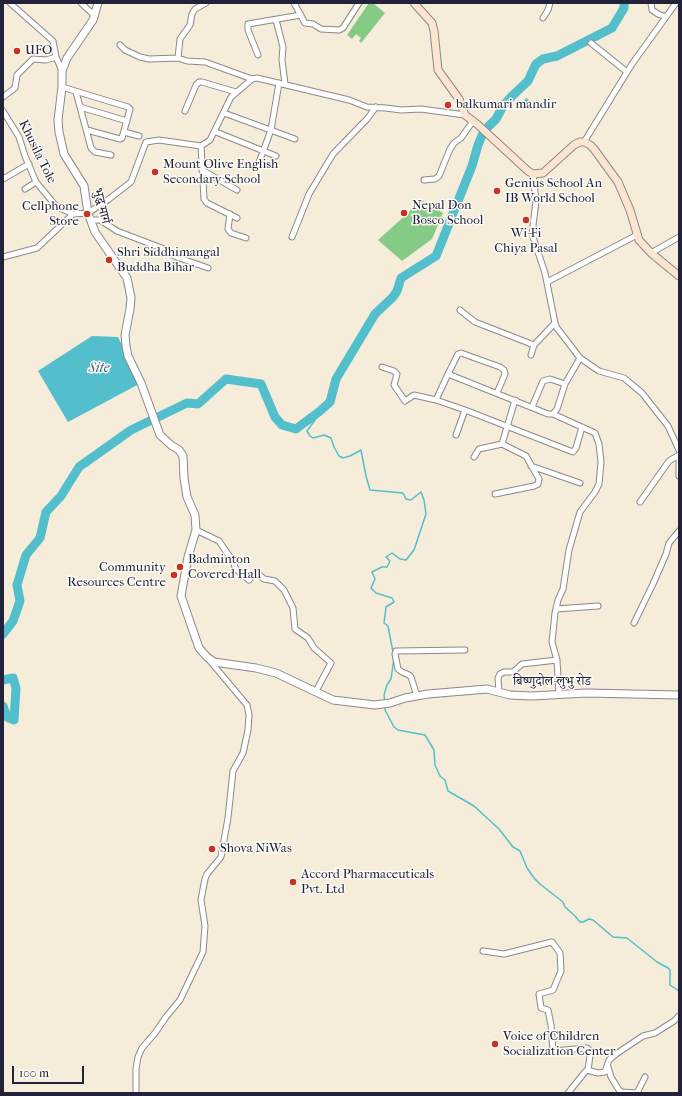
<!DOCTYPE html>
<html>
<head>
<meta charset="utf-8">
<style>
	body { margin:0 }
	#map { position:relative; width:682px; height:1096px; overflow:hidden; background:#f5edd9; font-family:"IM FELL French Canon",serif }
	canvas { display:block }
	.frame { position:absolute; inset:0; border:4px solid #22223b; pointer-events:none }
	.scale { position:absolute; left:12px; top:1066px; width:72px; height:18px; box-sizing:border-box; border:2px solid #22223b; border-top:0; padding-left:5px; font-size:12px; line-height:14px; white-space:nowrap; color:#22223b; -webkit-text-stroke:3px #fdfcf7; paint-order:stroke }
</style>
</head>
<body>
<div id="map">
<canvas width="682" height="1096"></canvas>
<div class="frame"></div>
<div class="scale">100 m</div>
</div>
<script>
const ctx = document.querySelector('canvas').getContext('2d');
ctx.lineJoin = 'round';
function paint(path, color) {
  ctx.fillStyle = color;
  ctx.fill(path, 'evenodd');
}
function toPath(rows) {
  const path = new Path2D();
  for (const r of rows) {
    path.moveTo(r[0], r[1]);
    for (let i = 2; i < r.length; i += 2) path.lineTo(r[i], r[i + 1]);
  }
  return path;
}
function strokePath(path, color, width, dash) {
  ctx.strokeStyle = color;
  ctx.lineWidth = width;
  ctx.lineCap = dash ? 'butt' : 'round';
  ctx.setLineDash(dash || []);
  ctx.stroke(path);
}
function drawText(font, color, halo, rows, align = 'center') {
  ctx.font = font + ' "IM FELL French Canon","Noto Serif Devanagari",serif';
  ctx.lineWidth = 3;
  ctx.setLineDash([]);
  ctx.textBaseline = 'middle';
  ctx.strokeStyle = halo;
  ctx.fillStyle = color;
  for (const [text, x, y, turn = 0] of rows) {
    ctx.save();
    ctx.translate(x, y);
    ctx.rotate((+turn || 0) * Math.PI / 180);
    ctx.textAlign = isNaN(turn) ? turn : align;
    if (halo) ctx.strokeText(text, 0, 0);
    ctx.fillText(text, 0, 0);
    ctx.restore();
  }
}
const green = toPath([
	[369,3,373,3,385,13,361,43,359,41,361,38,356,34,352,39,347,35],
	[418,201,424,201,443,213,432,239,402,261,378,240,408,213]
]);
const water = toPath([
	[526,98,532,102,528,109,522,105],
	[92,336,118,337,141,383,68,422,38,371]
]);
const stream = toPath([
	[320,411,315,420,307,431,310,436,313,438,324,435,331,438,334,447,339,456,343,458,350,456,361,450,366,476,370,490,403,493,406,499,411,500,421,492,424,500,426,514,414,550,406,560,400,559,392,553,386,557,390,561,387,567,382,567,372,572,375,579,371,588,376,593,392,598,394,602,386,607,384,623,388,626,393,652],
	[385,702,384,695,387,685,391,679,394,658],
	[385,706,385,710,394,727,398,730,425,735,434,750,435,765,440,776,445,780,448,791,474,806,499,829,513,847,520,851,527,868,534,878,540,884,563,902,565,907,575,916,580,922,583,922,589,919,593,920,613,937,627,938,657,962,668,968,670,970,670,985,679,991]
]);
const river = toPath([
	[3,634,13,621,20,601,17,585,26,555,40,538,46,512,61,496,79,467,131,430,187,403,198,404,226,379,261,384,275,417,282,425,296,429,320,411,330,402,336,379,375,314,393,297,397,291,401,278,436,256,472,166,478,145,484,131,496,119,503,106,512,96,528,81,536,64,543,59,557,56,612,28,624,8,624,3],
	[3,680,13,678,16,688,14,720,7,717,3,706]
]);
const minor = toPath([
	[10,3,53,41,56,57,62,71],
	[81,3,95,16],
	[294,3,305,23,313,24,321,29,339,30,343,28,359,3],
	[651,3,652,10,658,14,666,17],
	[543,18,548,10,550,3],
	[276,20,283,47,282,60,285,84],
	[591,43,627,72],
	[120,45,125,50,140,57,149,59,178,58,187,61,205,62,252,79],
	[258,55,248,30,248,24,301,15],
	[178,58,180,39,190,25,192,14,195,9,206,3],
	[62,87,128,107,130,109,122,138,120,139,87,130],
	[76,92,91,148,95,152,111,155],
	[3,97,15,88,17,75,33,59,46,60,56,57],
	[80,107,127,121],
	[3,111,19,137,25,156,36,182,56,206,73,214],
	[185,111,196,85,199,82,202,82,236,92],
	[224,113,295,139],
	[124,132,139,136],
	[216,132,276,156],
	[584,142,632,64,676,3],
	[201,146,210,140,231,97,252,79,257,78,349,100,367,107,386,108,401,110,421,109,465,115],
	[258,165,271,130,279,83],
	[202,170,237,190],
	[533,174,536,201,532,234,545,273,555,323,557,328,580,358,599,371,624,378,642,393,668,426,679,450],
	[3,179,29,164],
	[424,180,435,179,439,176,450,149,454,143,461,138,473,121],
	[25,189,36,182],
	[230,214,228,229,231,233,246,238],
	[90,220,100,220,117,231,164,249,174,256,208,268],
	[292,237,309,194,333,154,367,119,376,107],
	[651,253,679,237],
	[3,257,37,248,73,214,88,213,109,199,131,182,146,142,159,140,201,146,204,199,207,203,237,218],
	[547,282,637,235],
	[460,310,475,322,534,345],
	[531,355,534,345,555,323],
	[382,367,394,371,397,374,394,385,405,401,414,395,436,400],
	[448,374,458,354,461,353,500,367,504,370,505,374,497,393],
	[532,407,543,381,550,379,565,384],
	[465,410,573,452,576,448,582,427],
	[553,414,595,433,599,444,601,462,599,484,595,492,580,512,569,550,563,589,558,600,555,613,552,642,557,660,559,694],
	[456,435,465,410,436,400,448,374,548,414,553,414,557,409,565,384,580,358],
	[502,444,515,400],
	[474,457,479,449,502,444,526,456,539,479,538,484,534,486,495,494],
	[679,459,679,476],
	[531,466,580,483],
	[640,502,669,461,679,455],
	[196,530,219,541,234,563,235,568,249,580,256,572,264,579,275,581,284,590,293,608,295,629,308,638,314,648,331,663,316,691],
	[556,609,598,606],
	[634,623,653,584,666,554,669,543,679,531],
	[499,692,498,678,500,674,504,672,513,672,522,664,557,660],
	[417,696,411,677,409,675,402,672,398,669,395,654,396,651,465,650],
	[483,951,504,954,552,942,560,953,561,971,553,990,539,994,541,1008,548,1010,551,1025,553,1051,587,1048,590,1051,590,1056,588,1070],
	[608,1067,611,1077,619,1090,622,1092,637,1093,645,1077],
	[136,1093,136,1069,138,1057,142,1048,155,1033,166,1017,180,1000,203,952,205,926,201,900,205,879,207,874,221,857,228,818,233,771,243,753,248,730,249,715,247,705,210,661],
	[568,1093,585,1072,587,1070,598,1073,605,1072,609,1060,616,1054,643,1036,655,1033,674,1021,679,1016]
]);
const tertiary = toPath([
	[98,3,93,20,67,58,62,71,62,87,58,120,59,132,64,154,84,186,88,213,95,232,127,278,131,298,130,309,125,335,126,346,128,356,141,383,160,435,171,445,179,450,183,456,184,478,187,497,195,515,196,530,188,557,181,596,199,648,207,657,214,662,256,668,276,673,333,700,375,705,390,703,405,698,428,694,487,689,510,695,532,696,586,693,679,695]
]);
const secondary = toPath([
	[414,3,432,23,434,31,438,70,459,99,465,115,477,124,528,171,533,174,543,173,574,145,580,142,585,142,590,145,594,149,618,182,630,210,639,240,651,253,679,276]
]);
const markers = [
	[17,51,4,"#c8321e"],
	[448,105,4,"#c8321e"],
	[155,172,4,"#c8321e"],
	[497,191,4,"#c8321e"],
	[404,213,4,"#c8321e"],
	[87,214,4,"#c8321e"],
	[526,220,4,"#c8321e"],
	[109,260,4,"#c8321e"],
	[180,567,4,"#c8321e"],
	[174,575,4,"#c8321e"],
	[212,849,4,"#c8321e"],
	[293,882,4,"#c8321e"],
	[495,1044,4,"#c8321e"]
];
const poiNames = [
	["UFO",25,51],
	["balkumari mandir",456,105],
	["Mount Olive English",163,165],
	["Secondary School",163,180],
	["Genius School An",505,184],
	["IB World School",505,199],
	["Nepal Don",412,206],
	["Bosco School",412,221],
	["Cellphone",79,207,"right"],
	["Store",79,222,"right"],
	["Wi-Fi",526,234,"center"],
	["Chiya Pasal",526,249,"center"],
	["Shri Siddhimangal",117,253],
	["Buddha Bihar",117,268],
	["Badminton",188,560],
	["Covered Hall",188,575],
	["Community",166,568,"right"],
	["Resources Centre",166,583,"right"],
	["Shova NiWas",220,849],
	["Accord Pharmaceuticals",301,875],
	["Pvt. Ltd",301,890],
	["Voice of Children",503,1037],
	["Socialization Center",503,1052]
];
const streetNames = [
	["Khusila Tole",37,152,64],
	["भुद्ध मार्ग",101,206,76],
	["बिष्णुदोल-लुभु रोड",552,682]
];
const waterNames = [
	["Site",99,369]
];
paint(green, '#86cb85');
paint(water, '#53bfcd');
strokePath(stream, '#53bfcd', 1.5);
strokePath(river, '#53bfcd', 9);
strokePath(minor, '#8c888a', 7);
strokePath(tertiary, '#8c888a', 9);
strokePath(secondary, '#8c888a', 9);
strokePath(minor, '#fff', 5);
strokePath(tertiary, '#fff', 7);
strokePath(secondary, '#fde4d1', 7);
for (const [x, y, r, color] of markers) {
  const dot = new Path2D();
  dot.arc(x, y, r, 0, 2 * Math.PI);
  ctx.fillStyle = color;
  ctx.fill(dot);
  strokePath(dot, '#fdfcf7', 1.5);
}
drawText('13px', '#22223b', '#fdfcf7', poiNames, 'left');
drawText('13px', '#22223b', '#fdfcf7', streetNames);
drawText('italic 14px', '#366175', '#fdfcf7', waterNames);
</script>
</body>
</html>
